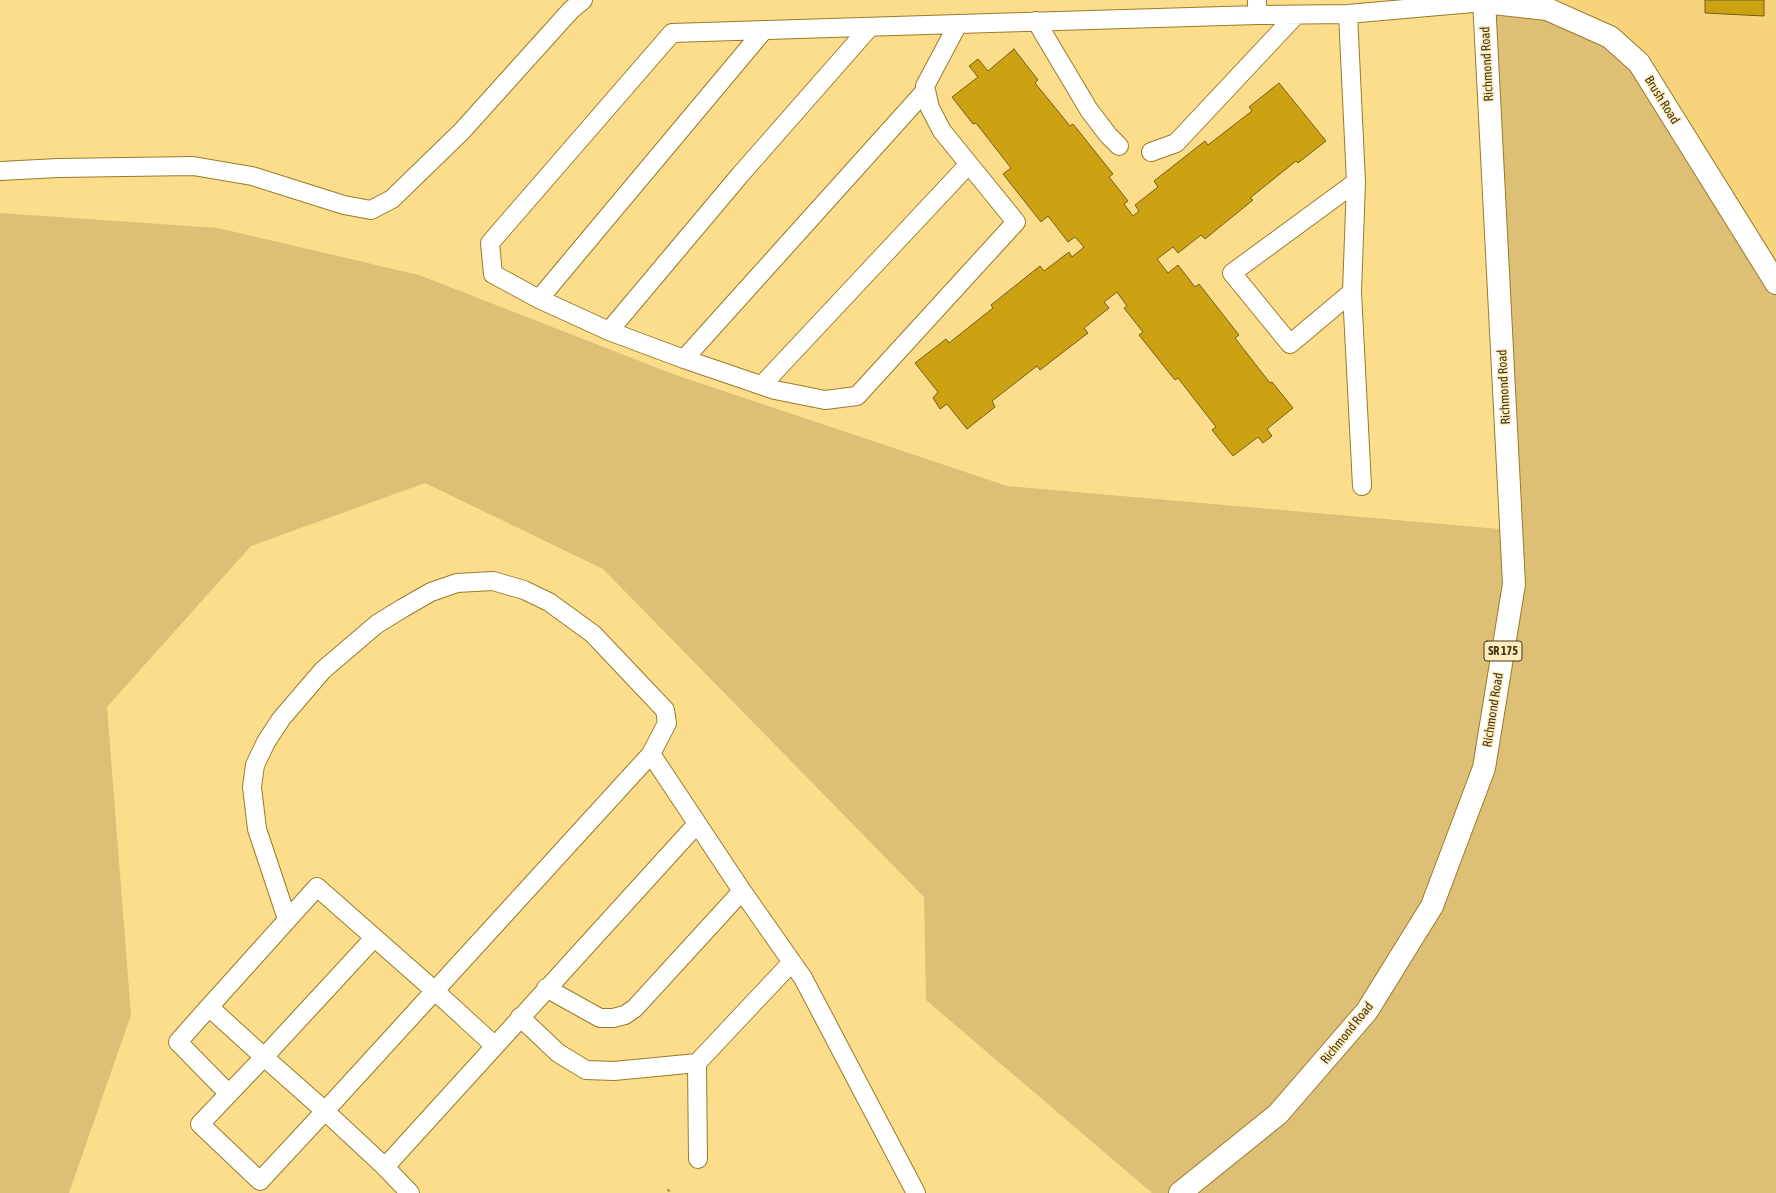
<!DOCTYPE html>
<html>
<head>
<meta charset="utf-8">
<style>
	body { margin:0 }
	canvas { display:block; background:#fcdd8c }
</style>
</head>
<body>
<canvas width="1776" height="1193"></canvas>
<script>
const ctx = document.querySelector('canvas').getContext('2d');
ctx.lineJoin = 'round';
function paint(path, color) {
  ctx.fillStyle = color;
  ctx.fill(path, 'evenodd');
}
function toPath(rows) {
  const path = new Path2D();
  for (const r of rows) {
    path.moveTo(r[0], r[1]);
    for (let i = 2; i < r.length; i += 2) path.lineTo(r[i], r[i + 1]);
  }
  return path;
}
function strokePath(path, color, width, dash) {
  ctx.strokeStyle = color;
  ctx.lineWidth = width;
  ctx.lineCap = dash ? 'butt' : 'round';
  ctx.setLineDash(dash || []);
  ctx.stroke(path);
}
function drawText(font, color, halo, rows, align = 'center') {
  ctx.font = font + ' "Asap Condensed",sans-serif';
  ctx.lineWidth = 3;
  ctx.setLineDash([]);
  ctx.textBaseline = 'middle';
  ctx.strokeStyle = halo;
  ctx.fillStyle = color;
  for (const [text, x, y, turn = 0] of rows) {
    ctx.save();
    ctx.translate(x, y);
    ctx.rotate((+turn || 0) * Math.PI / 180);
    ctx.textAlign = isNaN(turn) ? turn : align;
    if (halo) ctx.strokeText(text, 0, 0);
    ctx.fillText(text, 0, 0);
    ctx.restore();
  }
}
const built = toPath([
	[1484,0,1776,0,1776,283]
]);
const green = toPath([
	[1484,2,1610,37,1776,283,1776,1193,1152,1193,926,1000,924,897,603,569,425,483,251,546,107,707,131,1015,69,1193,0,1193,0,213,218,228,419,275,673,374,1007,486,1511,530]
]);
const building = toPath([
	[1705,0,1764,0,1764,16,1705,13,1705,0],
	[1014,49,1038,80,1035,83,1070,126,1073,124,1113,174,1109,177,1128,201,1124,204,1133,216,1139,211,1135,205,1158,187,1154,181,1205,141,1208,145,1252,111,1249,107,1279,83,1326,141,1298,163,1296,161,1250,198,1253,200,1205,239,1201,235,1178,253,1173,247,1157,259,1168,273,1178,265,1195,287,1199,284,1239,335,1235,338,1270,383,1272,382,1293,408,1267,429,1272,436,1263,443,1258,437,1233,456,1212,430,1216,427,1178,378,1175,380,1139,335,1143,332,1124,308,1127,306,1117,292,1104,302,1109,308,1084,328,1088,333,1040,370,1037,366,992,401,995,407,967,429,947,404,940,409,933,398,938,392,915,363,946,339,949,343,993,308,991,305,1040,266,1044,271,1069,252,1072,257,1084,247,1075,237,1068,242,1048,216,1041,222,1003,174,1011,168,976,123,973,124,952,97,978,77,969,66,978,59,988,71,1014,49]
]);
const path = toPath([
	[668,1189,670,1193]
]);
const lane = toPath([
	[1257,0,1257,15,1348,14,1484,2],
	[1348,14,1356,182,1352,292,1362,486],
	[1036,21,1089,110,1108,135,1119,146],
	[958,24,925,86,930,108,942,131,1016,222,857,396,825,400,775,390,684,359,609,331,539,299,493,274,490,243,672,33,958,24,1257,15],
	[1151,152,1176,143,1296,15],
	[0,171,58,168,193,166,252,176,344,205,371,210,392,199,462,131,571,10,583,0],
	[1352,292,1290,344,1232,273,1356,182],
	[539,299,764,30],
	[609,331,740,175,870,27],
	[684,359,926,90],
	[762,385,969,164],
	[651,754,742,891,803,978,916,1193],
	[287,919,257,829,252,787,255,765,266,742,281,719,323,670,377,624,403,608,431,592,457,583,493,581,524,590,549,602,593,634,665,710,667,723,651,754,325,1111,385,1167,410,1193],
	[374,938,264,1057,200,1124,260,1181,325,1111,264,1057,209,1007,317,887,435,991,495,1046],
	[546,988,600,1018,613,1018,625,1015,635,1008,742,891],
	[209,1007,178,1042,229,1094],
	[520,1017,558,1053,586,1070,614,1071,697,1063,792,962],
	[697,1063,698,1159],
	[385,1167,697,824]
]);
const secondary = toPath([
	[1484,2,1547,9,1610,37,1639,63,1776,283]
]);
const primary = toPath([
	[1180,1193,1278,1114,1367,1011,1432,906,1484,768,1514,584,1484,0]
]);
const shields = [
	[1503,651,38]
];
const shieldNames = [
	["SR 175",1503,651]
];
const streetNames = [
	["Richmond Road",1487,64,-93],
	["Brush Road",1662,100,58],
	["Richmond Road",1504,387,-93],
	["Richmond Road",1493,710,-81],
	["Richmond Road",1347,1033,-51]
];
paint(built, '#f7d47b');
paint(green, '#ddc076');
paint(building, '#cda212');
strokePath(building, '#725c1e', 1);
strokePath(lane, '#997b28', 20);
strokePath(secondary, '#997b28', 24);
strokePath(primary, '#997b28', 24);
strokePath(path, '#ad9559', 2.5, [3, 2]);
strokePath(lane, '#fff', 18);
strokePath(secondary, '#fff', 22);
strokePath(primary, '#fff', 22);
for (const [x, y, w] of shields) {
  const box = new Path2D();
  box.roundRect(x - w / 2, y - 10, w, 20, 3);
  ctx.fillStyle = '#feecbd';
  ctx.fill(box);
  strokePath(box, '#433615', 1);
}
drawText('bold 12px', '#433615', null, shieldNames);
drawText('13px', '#433615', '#feecbd', streetNames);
</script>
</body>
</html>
